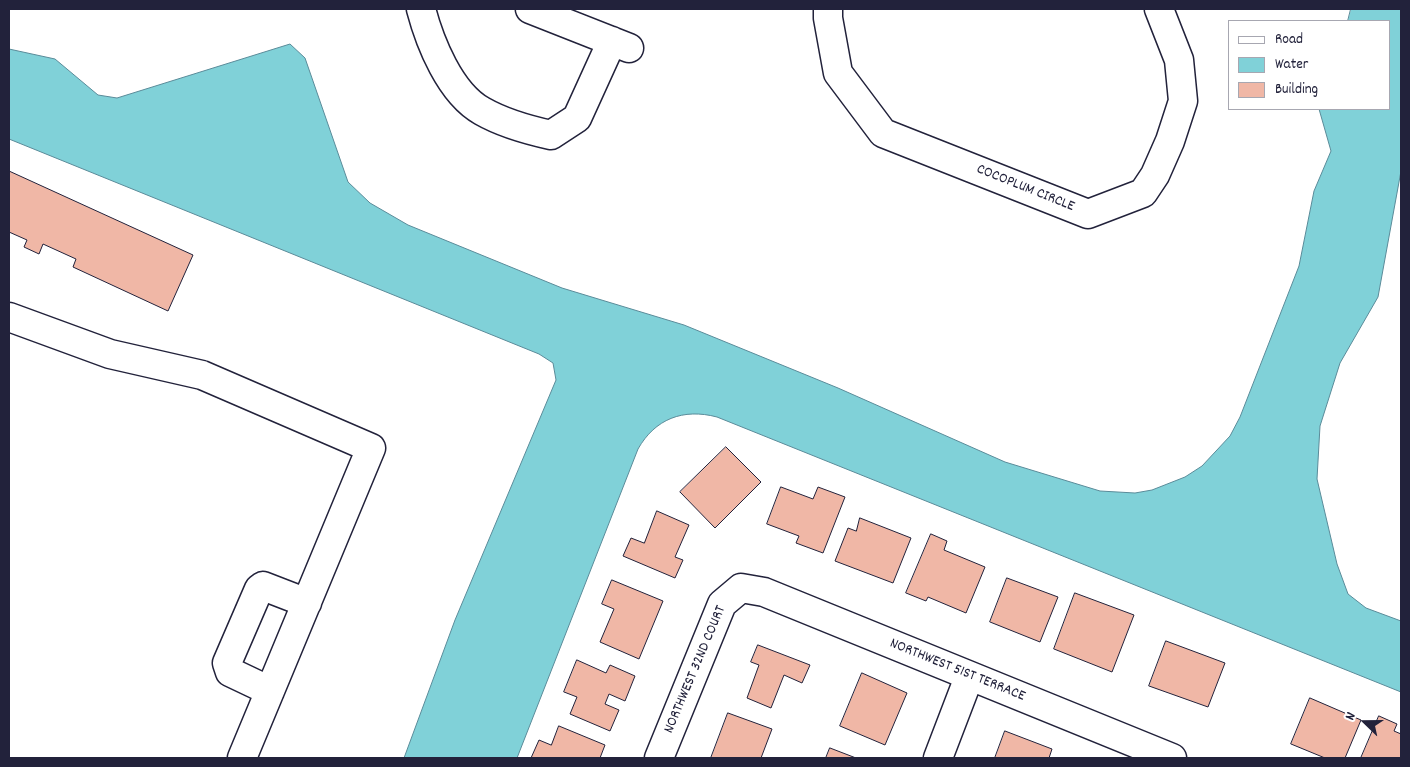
<!DOCTYPE html>
<html>
<head>
<meta charset="utf-8">
<style>
  body { margin:0 }
  #map { position:relative; width:1410px; height:767px; overflow:hidden; background:#fff; font-family:Dekko,sans-serif }
  canvas { display:block }
  .frame { position:absolute; inset:0; border:10px solid #22223b; pointer-events:none }
  .legend { position:absolute; left:1228px; top:20px; width:162px; height:90px; box-sizing:border-box; background:#fff; border:1px solid #a7a7b1; margin:0; padding:6px 9px; list-style:none; font-size:15px; color:#22223b }
  .legend li { display:flex; align-items:center; gap:10px; height:25px }
  .legend b { width:25px; border:1px solid #a7a7b1 }
  .north { position:absolute; left:1340px; top:697px; width:50px; height:50px; -webkit-text-stroke:4px #fff; paint-order:stroke; rotate:292deg; font-size:14px; font-weight:700; line-height:20px; text-align:center; color:#22223b }
  .north::after { content:''; display:block; margin:auto; width:18px; height:22px; background:#22223b; clip-path:polygon(50% 0,100% 100%,50% 72%,0 100%) }
</style>
</head>
<body>
<div id="map">
<canvas width="1410" height="767"></canvas>
<div class="frame"></div>
<ul class="legend">
<li><b style="height:6px;background:#fff"></b>Road</li>
<li><b style="height:14px;background:#80d1d8"></b>Water</li>
<li><b style="height:14px;background:#f0b7a6"></b>Building</li>
</ul>
<div class="north">N</div>
</div>
<script>
const g = document.querySelector('canvas').getContext('2d');
g.lineJoin = 'round';
function fillPath(path, color) {
  g.fillStyle = color;
  g.fill(path, 'evenodd');
}
function stroke(path, color, width, dash) {
  g.strokeStyle = color;
  g.lineWidth = width;
  g.lineCap = dash ? 'butt' : 'round';
  g.setLineDash(dash || []);
  g.stroke(path);
}
function write(font, color, halo, rows, align = 'center') {
  g.font = font + ' Dekko,sans-serif';
  g.lineWidth = 4.5;
  g.setLineDash([]);
  g.textBaseline = 'middle';
  g.strokeStyle = halo;
  g.fillStyle = color;
  for (const [text, x, y, turn = 0] of rows) {
    g.save();
    g.translate(x, y);
    g.rotate((+turn || 0) * Math.PI / 180);
    g.textAlign = isNaN(turn) ? turn : align;
    if (halo) g.strokeText(text, 0, 0);
    g.fillText(text, 0, 0);
    g.restore();
  }
}
const water = new Path2D(`
  M1351,9H1401V171L1378,297L1340,363L1320,426L1317,479L1337,564L1348,594L1366,608L1401,621V692L717,417C683,408 655,419 638,449L517,758H404L455,620L556,380L553,363L539,354L9,139V49L55,59L98,95L117,98L290,44L305,58L348,182L370,203L408,225L562,288L684,325L838,388L1005,462L1100,491L1135,493L1152,490L1185,477L1202,466L1230,436L1240,417L1299,266L1314,191L1331,151L1319,109H1389V21H1348Z`);
const building = new Path2D(`
  M9,171L193,255L168,311L73,267L76,259L43,244L39,254L24,247L27,240L9,232Z
  M726,447L761,482L715,528L680,492Z
  M781,487L813,499L818,487L845,497L823,553L796,543L799,536L767,524Z
  M657,511L689,525L675,557L683,560L675,578L623,556L631,538L644,543Z
  M860,518L911,538L893,583L835,561L848,528L856,531Z
  M931,534L947,541L944,550L985,567L966,613L928,597L926,601L906,593Z
  M1007,578L1058,597L1040,642L990,622Z
  M612,580L663,601L639,659L600,642L614,609L602,604Z
  M1075,593L1134,615L1112,672L1054,649Z
  M1166,641L1225,663L1208,707L1149,686Z
  M758,645L810,665L802,683L784,675L771,708L747,698L759,665L751,662Z
  M577,660L606,673L610,665L635,676L625,701L609,694L605,704L619,710L610,731L570,714L577,697L564,692Z
  M862,673L907,693L885,745L840,726Z
  M1310,698L1361,720L1345,758H1325L1291,744Z
  M728,713L772,729L761,758H711Z
  M1379,716L1397,724L1394,731L1401,734V758H1361Z
  M559,726L605,745L600,758H531L539,740L551,745Z
  M1005,731L1052,749L1049,758H995Z
  M830,748L856,758H826Z`);
const minor = new Path2D(`
  M421,9C430,43 450,93 482,111C503,123 528,130 551,135L577,118L612,41
  M530,9L629,48
  M828,9V18L838,73L883,133L1088,214L1143,193L1155,175L1170,141L1183,101L1179,60L1159,9
  M9,317L110,354L202,375L371,448L242,758
  M270,691L230,672L227,663L259,589L263,586L307,603
  M659,758L722,604L741,588L764,592L1172,758
  M938,758L969,677`);
const streetNames = [
  ["COCOPLUM CIRCLE",1025,189,22],
  ["NORTHWEST 32ND COURT",696,670,-67],
  ["NORTHWEST 51ST TERRACE",957,671,22]
];
fillPath(water, '#80d1d8');
stroke(water, '#5a8b99', 1);
fillPath(building, '#f0b7a6');
stroke(building, '#22223b', 1);
stroke(minor, '#22223b', 31);
stroke(minor, '#fff', 28);
write('15px', '#22223b', '#fff', streetNames);
</script>
</body>
</html>
